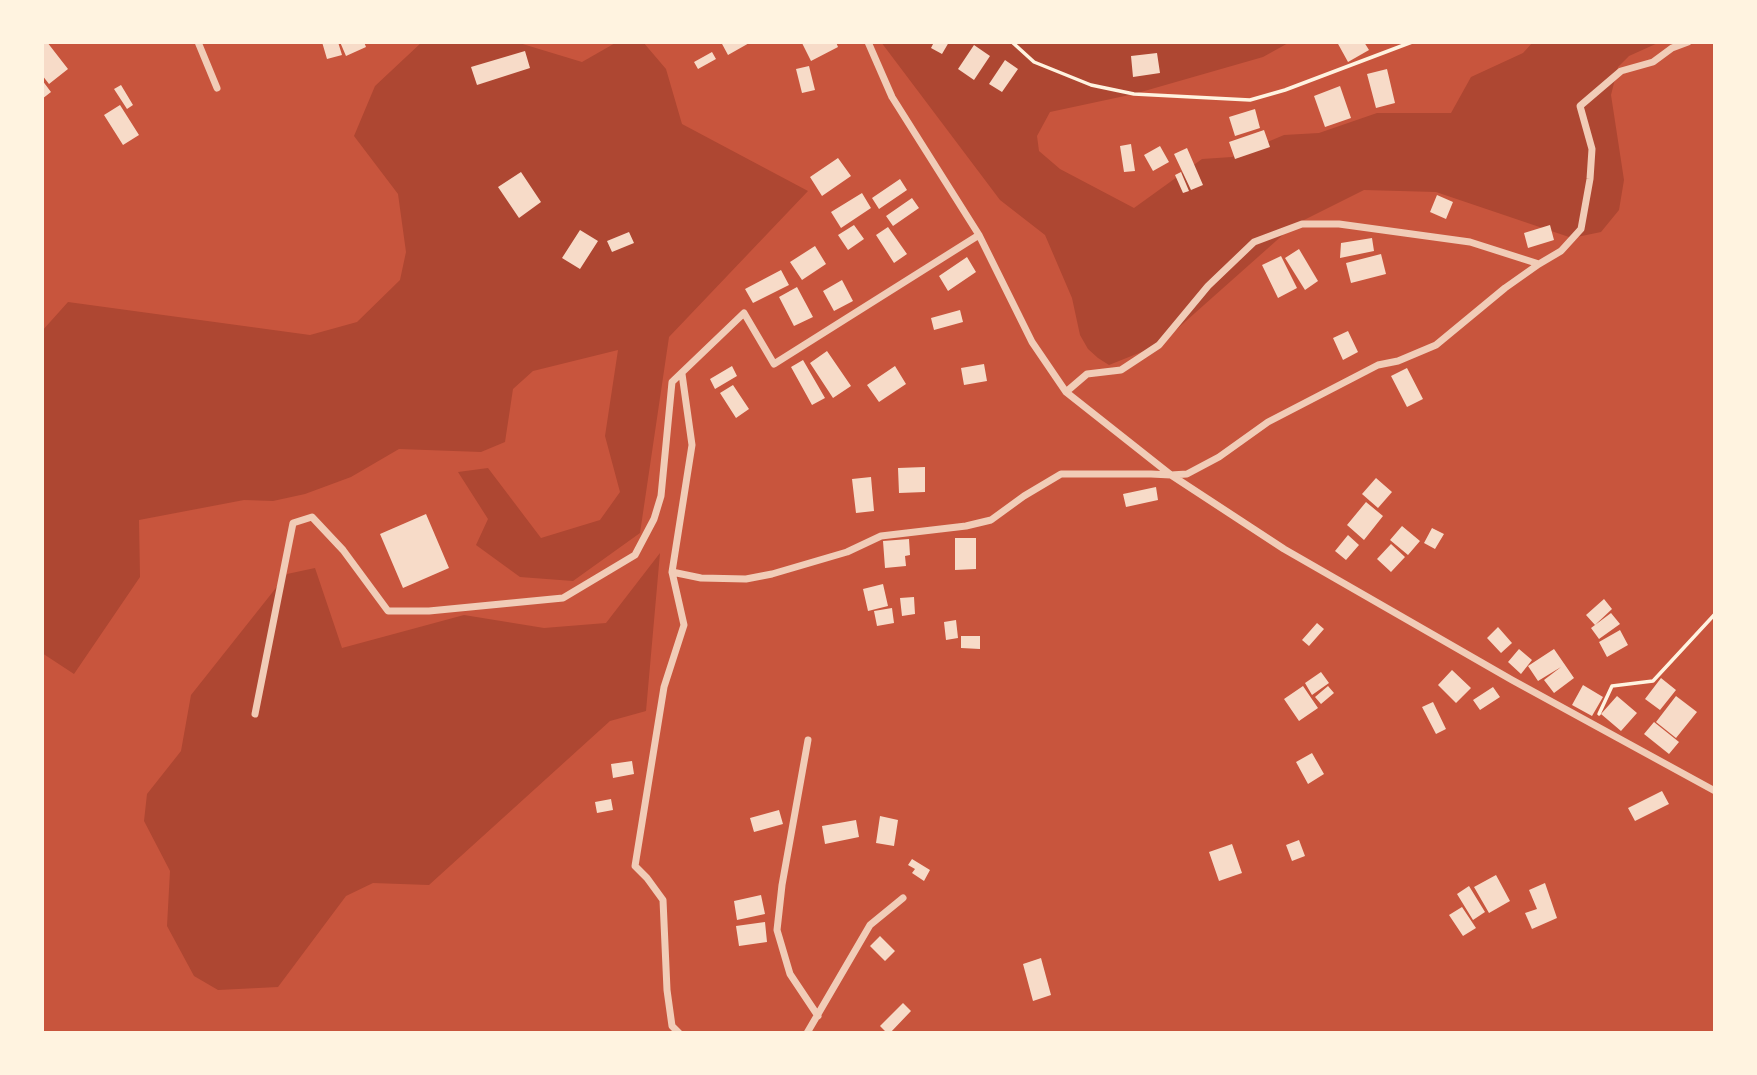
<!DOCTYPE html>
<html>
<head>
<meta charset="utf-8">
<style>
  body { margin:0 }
  #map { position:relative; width:1757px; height:1075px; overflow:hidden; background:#c8553d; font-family:"Work Sans",sans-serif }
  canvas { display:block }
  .frame { position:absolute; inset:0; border:44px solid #fff3e0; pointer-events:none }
</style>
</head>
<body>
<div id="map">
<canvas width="1757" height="1075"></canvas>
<div class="frame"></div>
</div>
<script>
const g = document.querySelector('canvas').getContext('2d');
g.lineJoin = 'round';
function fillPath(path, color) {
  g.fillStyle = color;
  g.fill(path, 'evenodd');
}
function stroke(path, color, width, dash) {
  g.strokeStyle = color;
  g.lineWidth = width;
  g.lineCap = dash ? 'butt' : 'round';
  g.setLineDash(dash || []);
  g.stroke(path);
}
const green = new Path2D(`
  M422,42H516L582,62L617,42H643L666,69L682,124L808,191L669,337L640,533L573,581L520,577L476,545L488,519L458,472L488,468L541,538L600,520L620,492L605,436L618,350L533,371L513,389L505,442L481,452L399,449L351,477L305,494L273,501L244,500L139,520L140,577L74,674L42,653V331L68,302L310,335L357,322L400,280L406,252L398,194L354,136L375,86Z
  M881,42H1290L1263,57L1134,94L1050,112L1037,136L1039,151L1060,169L1134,208L1202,159L1232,157L1284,135L1319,133L1377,113H1451L1471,77L1523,53L1533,42H1660L1629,56L1618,67L1611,95L1624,180L1619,210L1601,232L1572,238L1436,192L1364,190L1294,225L1159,345L1109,365L1098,358L1088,349L1080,335L1072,298L1045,235L1000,200Z
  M660,553L646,711L610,721L429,885L373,883L346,896L278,987L218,990L194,976L167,926L170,871L144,821L147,794L181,751L191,695L287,574L315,568L342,648L464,615L544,628L606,623Z`);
const building = new Path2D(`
  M45,42H47L68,69L49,84L42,75V44Z
  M322,42H338L342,55L327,59Z
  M340,42H364L366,47L346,56Z
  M721,42H751L728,55Z
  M805,42H836L838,47L811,61L802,43Z
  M934,42H949L942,54L931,48Z
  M1337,42H1364L1369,50L1348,62Z
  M974,45L990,56L974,80L958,69Z
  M525,51L530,68L477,85L471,67Z
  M712,52L716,59L698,69L694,62Z
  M1157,53L1160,73L1133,77L1131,56Z
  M1005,60L1018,69L1002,92L989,84Z
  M809,66L815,90L802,93L796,69Z
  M1387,69L1395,103L1376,108L1367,74Z
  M42,80L51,92L42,99Z
  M121,85L133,105L127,109L114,89Z
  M1340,86L1351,118L1325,127L1314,96Z
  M120,105L139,135L123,145L104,115Z
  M1255,109L1260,128L1235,136L1229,117Z
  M1264,130L1270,147L1235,159L1229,142Z
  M1131,144L1135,171L1124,172L1120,146Z
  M1160,146L1169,162L1153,171L1144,155Z
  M1187,148L1203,185L1191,190L1174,154Z
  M838,158L851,176L822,196L810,177Z
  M521,172L541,202L519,218L498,187Z
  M1181,172L1189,191L1183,193L1175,175Z
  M900,179L907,190L879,209L872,198Z
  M862,193L871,208L841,228L831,212Z
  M1437,195L1453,202L1446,219L1430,212Z
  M912,198L919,208L893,226L886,216Z
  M854,225L864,239L848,250L838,235Z
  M1550,225L1554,240L1528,248L1524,233Z
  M888,227L907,254L894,263L876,235Z
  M580,230L598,241L580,269L562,258Z
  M629,232L634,243L612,252L607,241Z
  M1372,238L1374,251L1340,258L1341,243Z
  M815,246L826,264L802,280L790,262Z
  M1299,249L1318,281L1305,290L1285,258Z
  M1381,254L1386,274L1351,283L1346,263Z
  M1281,256L1297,288L1278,298L1262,265Z
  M967,257L976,272L948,291L939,276Z
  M781,270L789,285L753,303L745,289Z
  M842,280L853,301L834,311L823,291Z
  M797,287L813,317L794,326L779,297Z
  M960,310L963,322L934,330L931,318Z
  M1348,331L1358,352L1343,360L1333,338Z
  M827,351L851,386L833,398L810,363Z
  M803,360L825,398L812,405L791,367Z
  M984,364L987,381L964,385L961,368Z
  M732,366L737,376L715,389L710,379Z
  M895,366L906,384L879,402L867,385Z
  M1407,368L1423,399L1407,407L1391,376Z
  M733,385L749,409L736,418L720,393Z
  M925,467V492L899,493L898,468Z
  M871,477L874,511L856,513L852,479Z
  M1376,478L1392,492L1378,508L1362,494Z
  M1156,487L1158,500L1126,507L1123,494Z
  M1366,502L1383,516L1364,540L1347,525Z
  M426,514L449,568L403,588L380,534Z
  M1402,526L1420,541L1408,555L1390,540Z
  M1432,528L1444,534L1435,549L1424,543Z
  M1348,535L1359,545L1346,560L1335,551Z
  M955,538H976V569L955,570Z
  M909,539L910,555L905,556L906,566L885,568L883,541Z
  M1391,544L1405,557L1391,572L1377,559Z
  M883,584L888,606L868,611L863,589Z
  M914,597L915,614L902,616L900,598Z
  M1604,599L1612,609L1595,625L1586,615Z
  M892,608L894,623L877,626L874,611Z
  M1611,613L1620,624L1599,639L1591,628Z
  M956,620L958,638L946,640L944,622Z
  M1317,623L1324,629L1309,646L1302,640Z
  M1498,627L1512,643L1501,653L1487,638Z
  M1620,630L1628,645L1607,657L1599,642Z
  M961,636H980V649L961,648Z
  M1519,649L1532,660L1521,674L1508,662Z
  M1554,649L1574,678L1554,693L1544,680L1561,667L1538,681L1528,666Z
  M1452,670L1471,688L1456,703L1438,685Z
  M1321,672L1329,683L1312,695L1305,683Z
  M1661,678L1676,690L1660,710L1645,699Z
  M1583,685L1603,697L1592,716L1572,705Z
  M1303,686L1318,708L1299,721L1284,699Z
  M1328,686L1334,693L1321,704L1315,697Z
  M1493,687L1500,697L1480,710L1473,700Z
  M1617,696L1637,713L1621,731L1601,714Z
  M1676,696L1697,712L1676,738L1656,722Z
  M1433,702L1446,729L1436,734L1422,707Z
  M1654,722L1679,742L1669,754L1644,734Z
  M1312,753L1324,774L1308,784L1296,762Z
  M632,761L634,774L613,778L611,764Z
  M1662,791L1669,804L1635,821L1628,808Z
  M611,799L613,810L597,813L595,802Z
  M779,810L783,824L754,832L750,818Z
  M880,816L898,820L894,846L876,843Z
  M856,820L859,837L825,844L822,826Z
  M1299,840L1305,856L1292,861L1286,845Z
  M1232,844L1242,873L1219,881L1209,852Z
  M912,859L930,870L924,881L912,873L915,869L908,865Z
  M1496,875L1510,901L1489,913L1474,887Z
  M1545,883L1557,918L1532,929L1525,913L1537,909L1529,890Z
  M1469,886L1485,912L1473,920L1457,894Z
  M761,895L765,914L737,920L734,901Z
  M1462,907L1476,928L1463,936L1449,915Z
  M765,922L767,942L739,946L736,926Z
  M880,936L895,951L885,961L870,946Z
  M1041,958L1051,995L1033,1001L1023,964Z
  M903,1003L911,1011L890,1033H887L880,1026Z`);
const path = new Path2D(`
  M1012,42L1034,62L1091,85L1134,94L1250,100L1285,90L1412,42
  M1599,714L1612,686L1653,681L1715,614`);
const minor = new Path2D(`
  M198,42L217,88
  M868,42L892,97L979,235L1032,342L1066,392L1171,475L1284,549L1512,680L1715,791
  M1066,392L1087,374L1121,370L1159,345L1208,286L1254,242L1302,224H1339L1470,242L1539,264L1561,251L1581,229L1590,179L1592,149L1580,106L1621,71L1653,62L1672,48L1688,42
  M672,572L701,578L746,579L772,574L847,552L881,536L966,526L991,520L1024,496L1061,474H1151L1171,475L1187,474L1219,457L1268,422L1378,365L1398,361L1436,345L1505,288L1539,264
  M255,714L293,523L312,517L343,550L388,611H429L563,598L635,555L654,519L661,496L672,382L744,313L774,364L979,235
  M808,740L782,885L777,930L790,974L818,1016
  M679,1033L672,1026L667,990L663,900L647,878L635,866L664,687L684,625L672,572L692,445L682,374
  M807,1033L870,925L903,898`);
fillPath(green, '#ae4732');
fillPath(building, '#f7dbc8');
stroke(path, '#fff3e0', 3.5);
stroke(minor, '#f1ccb7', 7);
</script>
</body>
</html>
